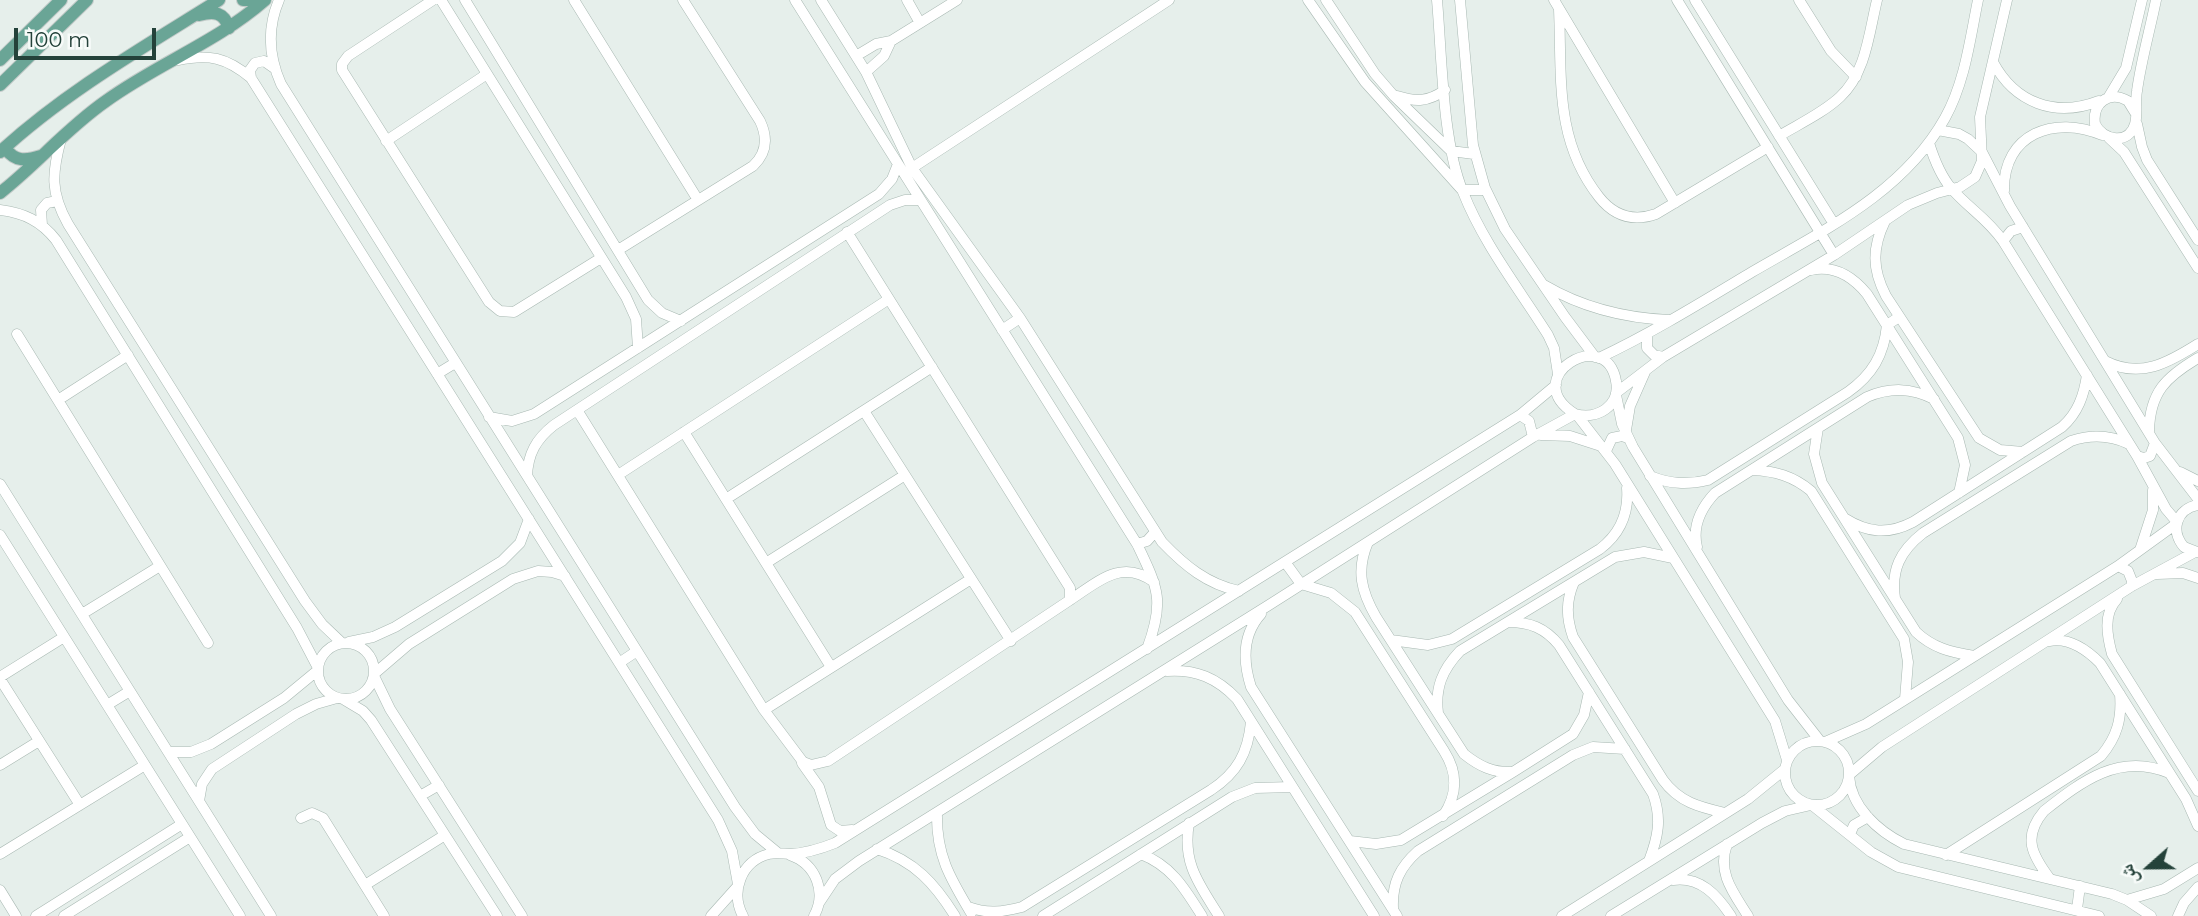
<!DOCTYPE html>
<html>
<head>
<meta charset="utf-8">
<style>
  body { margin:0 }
  #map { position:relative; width:2198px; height:916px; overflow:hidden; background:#e6efeb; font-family:Montserrat,"Noto Naskh Arabic",sans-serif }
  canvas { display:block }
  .north { position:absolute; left:2114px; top:832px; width:70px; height:70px; -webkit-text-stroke:5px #f7fbf9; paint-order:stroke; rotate:249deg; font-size:19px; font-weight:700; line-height:28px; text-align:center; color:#24423a }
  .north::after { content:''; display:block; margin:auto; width:24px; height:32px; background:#24423a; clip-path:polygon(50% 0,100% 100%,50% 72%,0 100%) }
  .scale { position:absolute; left:14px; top:28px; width:142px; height:32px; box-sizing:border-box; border:4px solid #24423a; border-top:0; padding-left:9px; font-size:21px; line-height:24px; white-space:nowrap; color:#24423a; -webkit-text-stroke:5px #f7fbf9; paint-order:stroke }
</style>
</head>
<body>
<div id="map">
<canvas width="2198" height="916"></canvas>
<div class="north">ش</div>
<div class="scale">100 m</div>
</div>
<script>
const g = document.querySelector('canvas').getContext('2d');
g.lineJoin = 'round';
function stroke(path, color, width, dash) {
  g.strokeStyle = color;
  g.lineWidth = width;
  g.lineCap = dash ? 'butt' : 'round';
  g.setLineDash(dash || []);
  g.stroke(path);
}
const minor = new Path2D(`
  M279,0C267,28 269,57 281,84L735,807L755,834L778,853
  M433,0L348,56L342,64V70L489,302L500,311L514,312L601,258
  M441,0L626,297L636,319L638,348
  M465,0L648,300L662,313L681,321
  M574,0L698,200
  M795,0L1137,544C1158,588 1165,601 1147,649
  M821,0L866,72L912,168L1020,318L1162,542C1185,566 1207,584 1239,591
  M907,0L920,23
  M1308,0L1365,82L1462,190H1486
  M1326,0L1375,74L1394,96L1451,151L1474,154
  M1437,0C1442,56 1442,141 1463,192C1483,243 1519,289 1548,335L1554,348L1558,374
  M1460,0L1473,145L1485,188L1505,229L1565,317L1595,357
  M1554,0L1675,203
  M1677,0L1834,255
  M1695,0L1834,224
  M1799,0L1831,51L1856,77
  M1559,9C1562,77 1554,140 1599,197C1614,216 1633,222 1656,214L1768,147
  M856,56L876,44L891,41L957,0
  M178,60C209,54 226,57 251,78L718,820L732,851L738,884
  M1993,62C2015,103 2055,118 2099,101
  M866,72L884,56L891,41
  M251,78L250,70L255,63L264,61L274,68
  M1397,96C1416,102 1428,102 1445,90
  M2108,98L2126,68L2142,0
  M2136,114L2128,101C2109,90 2092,103 2095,124C2103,141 2129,145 2135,124C2138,114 2135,101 2137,91C2141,61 2150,30 2156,0
  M2137,124L2142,147L2147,160L2198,240
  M1938,130L1959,134L1968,139L1982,152L2010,206L2155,443L2198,499
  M1779,136C1799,124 1823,113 1840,97C1866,73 1869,33 1877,0
  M2109,138L2124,152L2198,268
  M61,139C52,173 50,192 68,224L305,601L322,624L342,643
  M386,141L487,74
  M1929,143C1934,159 1940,175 1951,188C1968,208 1987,218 2003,241L2137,456L2166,509L2177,522
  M912,168L1169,0
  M2004,191C2003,133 2055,115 2102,135
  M0,210C24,213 41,221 56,240L297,628L318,668
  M1885,221C1872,248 1872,269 1886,296L1979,438L2000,450L2023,452
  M42,225L41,210L47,203L57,201
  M2003,241L2011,231L2023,227
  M618,250L753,166C767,153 768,138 760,121L683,0
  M1811,270C1834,265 1853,277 1867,294L1958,438L1965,465L1959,493
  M1544,285C1583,308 1624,318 1669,320
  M1002,330L1020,318
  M17,334L208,643
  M1647,334V348L1654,355L1663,357
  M1599,358C1652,333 1702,302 1752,272C1824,230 1903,193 1945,118C1965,82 1970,39 1978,0
  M2105,361C2140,379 2168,363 2198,344
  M437,374L455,363
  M1616,393L1663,357L1834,255L1908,205L1937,193L1960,187L1975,177L1982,161L1980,117L2007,0
  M1616,395L1622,424L1633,447L1788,700L1820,741
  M58,400L128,355
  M577,410L764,710L803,762L811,765L828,761L1070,600V588L847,232
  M864,411L1011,641
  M1520,415L1529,421L1533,437
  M1577,415L1615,464L1775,721L1787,760
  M489,417L512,421L534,414L879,194L892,179L898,164
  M1818,428L1814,454L1822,483L1916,632C1933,648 1950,652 1974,656
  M1626,430L1630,406L1645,372
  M2149,431C2150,392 2166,377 2198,358
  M684,432L831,667
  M1541,435L1570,436L1601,446
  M1606,451L1612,438L1622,436L1628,438
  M2137,456L2144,458L2150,456L2155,443
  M1752,470C1775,471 1793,476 1811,491L1904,639L1908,662L1905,699
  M2180,472L2198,481
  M618,475L889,299
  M527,476C528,454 536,439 554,425L890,205L905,200H920
  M1650,476C1670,484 1687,485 1708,480L1848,392C1872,375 1884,355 1887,325L1899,317
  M0,484L271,916
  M726,499L932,367
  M1844,518C1868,533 1888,535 1913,522L2062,427C2078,413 2084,395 2087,375
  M0,535L240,916
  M1368,542C1356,570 1361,591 1376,617L1464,754C1479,766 1493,773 1513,772
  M1137,544L1147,541L1155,532
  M1697,547C1692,526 1701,508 1715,493L1867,397C1891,387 1911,388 1934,399
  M2140,550L2153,510V490
  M2197,552L2184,547C2170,531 2176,509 2198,505
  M1285,562L1301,584L1331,593L1355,612L1444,751C1458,773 1458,794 1443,816
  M766,563L905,475
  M2118,566L2128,571L2132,581V586
  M2157,574L2183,573L2198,578
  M1574,582C1566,601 1566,617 1573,637L1663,780C1679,802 1699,807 1725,813
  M1895,598C1891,570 1900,551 1923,533L2071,441C2092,434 2110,435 2129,444
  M2117,599C2103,614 2107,636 2112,654L2198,791
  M1070,600C1098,582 1121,558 1154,582
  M82,614L160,566
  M1261,614C1242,635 1243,662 1251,687L1397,916
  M1508,622C1530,622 1545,628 1559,645L1653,794C1662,819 1658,837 1649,861
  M1391,640L1428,645L1452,639L1600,549C1621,533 1629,513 1627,488
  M2049,641C2069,637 2086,649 2100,663L2186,799L2198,826
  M349,642L373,637L395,627L502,561L520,543L529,519
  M318 671a28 28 0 1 1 56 0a28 28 0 1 1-56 0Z
  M619,663L637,651
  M1167,671C1196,669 1217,678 1237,699L1374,916
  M374,674L409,644L513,579L538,571L552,572L565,576
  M374,676L390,709L522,916
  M0,677L64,637
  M0,679L80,805
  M343,699L363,711L371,720L497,916
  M107,705L130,691
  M764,710L971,579
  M1438,713C1435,688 1442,670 1460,651L1615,557L1644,552L1673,558
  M1785 773a32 32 0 1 1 64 0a32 32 0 1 1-64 0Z
  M1825,742L1866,724L2118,566L2176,524
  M168,752H191L211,744L284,698L318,670
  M802,763L819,787L831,825L840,831L852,830
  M0,765L39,741
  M1849,775L1882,747L2132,586L2195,552
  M1849,776C1851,807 1878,831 1904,844L2112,894L2127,900L2151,916
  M420,796L439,785
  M199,801L202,784L212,769L296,714L316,704L337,698
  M1812,805L1871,852L1898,867L2099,916
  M937,813C936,855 950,878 971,913
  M301,818L312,813L323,818L384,916
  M1189,823C1182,863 1199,884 1219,916
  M1850,834L1854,825L1868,817
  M1350,841L1376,844L1401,840L1513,772L1573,734L1584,715L1589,692
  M1727,844C1717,873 1733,892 1748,916
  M877,849C915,861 935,884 955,916
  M0,854L145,765
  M1141,854C1172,866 1185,889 1202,916
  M790,855C816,864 827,892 814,916
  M1946,855L2101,756C2117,737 2122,719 2120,694
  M2050,879C2032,855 2022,837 2044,811C2082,781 2120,752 2169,773
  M1673,880C1700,876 1717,895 1731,916
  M365,885L445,835
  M0,890L16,916
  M2127,900L2164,889L2198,868
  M819,903L835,879L859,861L1269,605L1533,437L1575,414C1597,420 1621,406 1616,381C1606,324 1517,378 1575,414
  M968,907C987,914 1003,912 1022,907L1211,790C1237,773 1248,753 1251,722
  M1393,908C1392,883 1400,867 1418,851L1573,755L1593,747L1625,749
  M2077,909L2080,886
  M36,916L182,824
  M64,916L190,837
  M711,916L737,887
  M743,916C730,892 741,861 769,854C776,852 784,854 791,854C807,853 820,849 835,843L1520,415L1556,385
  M1043,916L1232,797L1255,788L1292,787
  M1562,916L1748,799L1785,769
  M1611,916L1762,823L1785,811L1811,805
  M2178,916L2184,903L2198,887`);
const major = new Path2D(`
  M243,0H250
  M199,15C214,11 224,12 229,28
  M0,60L61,0
  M0,85L87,0
  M5,148C15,162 26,161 41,156
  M0,152C65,92 144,47 219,0
  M0,193C37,164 67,128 106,101C157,64 217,42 265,0`);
stroke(minor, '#a8b8b2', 11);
stroke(major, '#c2cac8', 14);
stroke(minor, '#fff', 10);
stroke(major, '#6aa596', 12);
</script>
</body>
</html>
